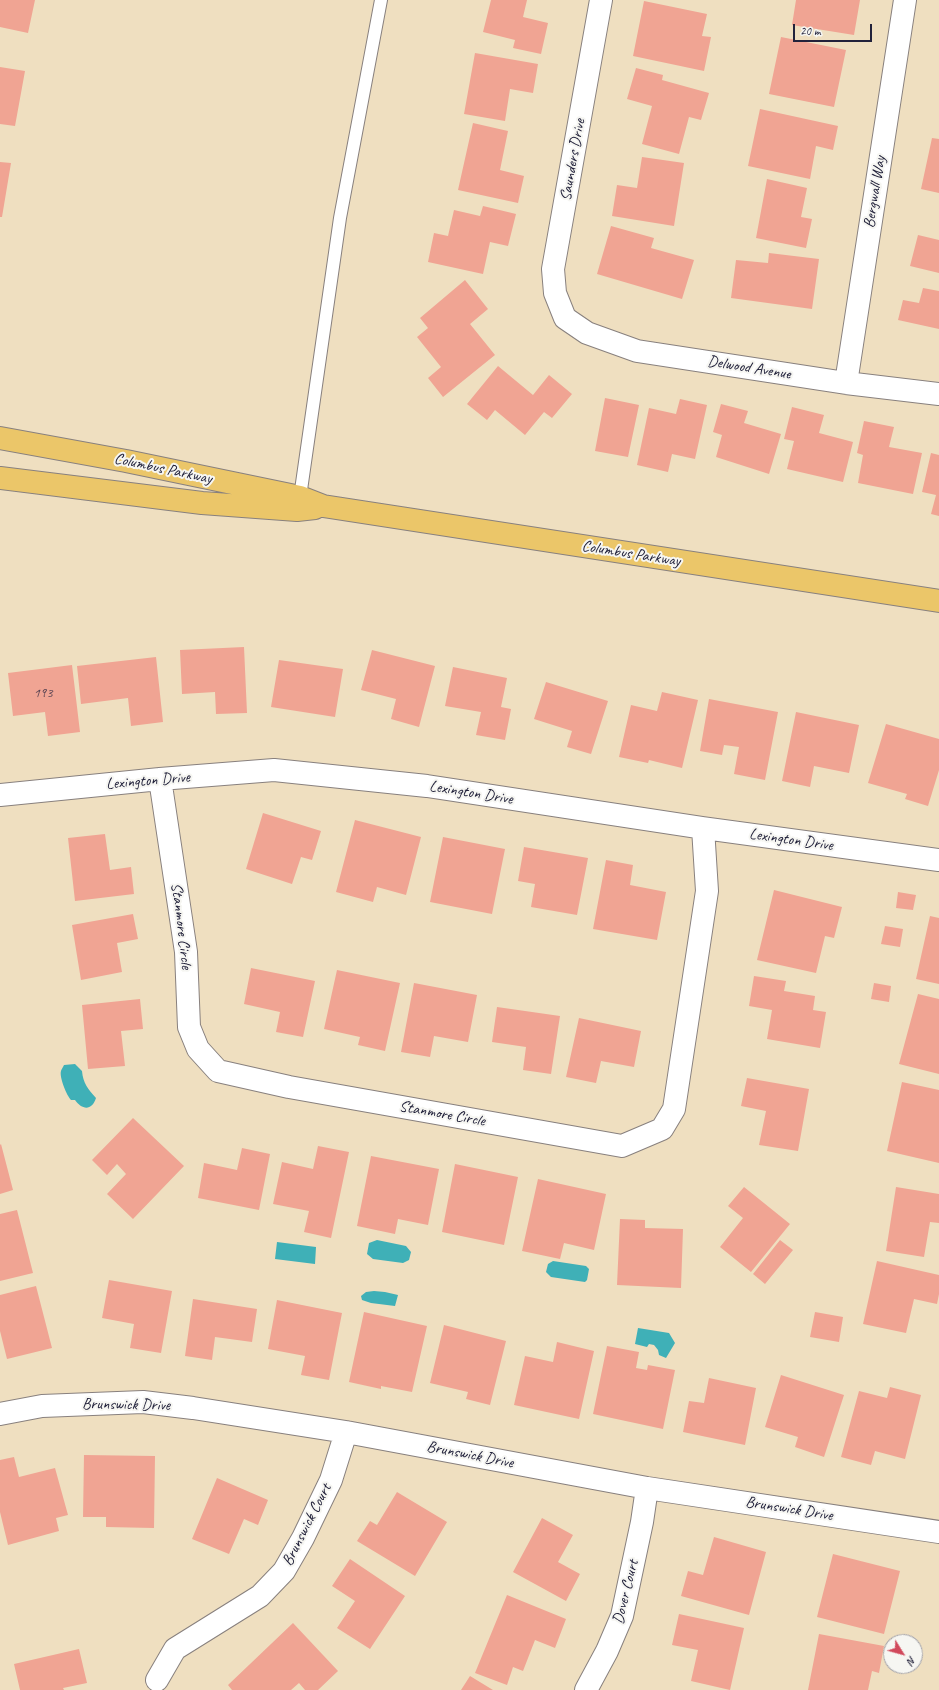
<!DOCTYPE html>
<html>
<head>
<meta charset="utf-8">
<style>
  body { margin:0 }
  #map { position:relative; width:939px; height:1690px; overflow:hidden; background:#efdfc0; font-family:Caveat,sans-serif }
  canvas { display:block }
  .north { position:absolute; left:883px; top:1634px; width:40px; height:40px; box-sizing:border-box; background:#f6f6f2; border:1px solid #a1a1a9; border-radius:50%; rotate:127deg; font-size:11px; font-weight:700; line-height:16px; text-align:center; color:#22223b }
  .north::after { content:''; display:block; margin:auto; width:14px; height:18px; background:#d1495b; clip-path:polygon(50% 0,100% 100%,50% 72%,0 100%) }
  .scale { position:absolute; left:793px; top:24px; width:79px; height:18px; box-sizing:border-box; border:2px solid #22223b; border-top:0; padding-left:5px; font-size:12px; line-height:14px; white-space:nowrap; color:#22223b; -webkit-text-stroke:3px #f6f6f2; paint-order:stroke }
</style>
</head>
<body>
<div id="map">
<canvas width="939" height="1690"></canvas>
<div class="north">N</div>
<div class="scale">20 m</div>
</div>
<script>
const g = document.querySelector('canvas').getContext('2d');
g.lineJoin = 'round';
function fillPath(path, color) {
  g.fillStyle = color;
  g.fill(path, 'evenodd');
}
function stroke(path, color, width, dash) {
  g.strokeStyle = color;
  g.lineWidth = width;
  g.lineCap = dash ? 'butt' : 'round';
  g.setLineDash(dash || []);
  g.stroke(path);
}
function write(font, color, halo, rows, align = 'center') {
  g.font = font + ' Caveat,sans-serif';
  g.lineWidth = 4;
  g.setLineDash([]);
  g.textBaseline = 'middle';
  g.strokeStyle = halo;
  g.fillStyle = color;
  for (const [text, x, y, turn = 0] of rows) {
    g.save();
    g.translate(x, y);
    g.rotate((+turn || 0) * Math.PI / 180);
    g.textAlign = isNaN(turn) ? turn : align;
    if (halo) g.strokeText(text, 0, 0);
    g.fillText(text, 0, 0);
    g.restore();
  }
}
const water = new Path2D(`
  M75,1064L82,1071C83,1083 88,1089 96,1098C92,1111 82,1110 75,1100H71C67,1096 59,1077 61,1071C61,1070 63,1067 64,1065Z
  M377,1240L406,1246L411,1252L409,1260L403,1263L373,1259L367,1254L369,1243Z
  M277,1242L316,1247L315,1264L275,1259Z
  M553,1261L586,1266L589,1269L587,1280L585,1282L551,1277L546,1272L548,1264Z
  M374,1291L385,1292L398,1295L395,1306L371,1303L362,1300L361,1296L366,1292Z
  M638,1328L669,1333L675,1343L666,1358L659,1355L658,1350L654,1345L649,1344L647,1347L635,1344Z`);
const building = new Path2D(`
  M0,0H35L28,33L0,27Z
  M491,0H527L523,17L548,23L541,54L513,48L515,40L483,32Z
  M796,0H860L854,35L792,25Z
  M644,1L707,14L702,36L711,37L704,71L633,56Z
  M781,37L846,50L834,107L769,94Z
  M475,53L538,64L533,93L510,89L505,121L464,114Z
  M0,67L25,71L15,126L0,124Z
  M636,68L663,75L662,80L709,93L701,120L689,117L679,154L642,144L652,106L627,99Z
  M760,109L838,126L833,150L816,146L810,179L748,166Z
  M473,123L508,131L500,170L524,176L518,203L458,190Z
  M932,138L939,139V193L921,189Z
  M642,157L684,163L674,226L612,216L617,185L637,188Z
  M0,162L11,163L2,217H0Z
  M767,179L807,188L801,217L812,219L806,248L756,238Z
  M483,206L516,214L508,246L490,242L483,274L428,262L434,233L448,236L454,210L480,216Z
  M611,226L654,238L651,248L694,260L682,299L597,274Z
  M918,235L939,240V273L910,266Z
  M769,253L819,259L812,309L731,298L736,260L768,263Z
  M465,280L488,309L470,324L495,355L443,397L428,378L441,367L417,337L428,328L420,318Z
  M923,288L939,291V329L898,320L903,300L919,303Z
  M498,366L533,395L549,375L572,394L552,418L544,412L525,435L495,410L487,420L467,404Z
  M605,398L639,405L628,457L595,451Z
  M680,399L707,405L695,459L672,454L668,472L637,465L649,408L676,414Z
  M721,404L748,411L744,423L781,434L769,474L716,457L722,435L713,432Z
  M792,407L824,415L819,433L853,442L843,482L787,469L794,441L784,439Z
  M864,421L894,427L889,447L922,453L913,494L858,483L863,455L857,453Z
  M931,453L939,455V516L931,514L936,495L922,492Z
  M244,647L247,713L216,714L215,692L182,694L180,650Z
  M372,650L435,666L419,727L391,719L396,699L361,690Z
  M156,657L163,722L131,726L128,698L81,704L77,666Z
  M279,660L343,669L335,717L271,707Z
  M72,665L80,732L48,736L45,712L13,716L8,673Z
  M453,667L507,678L501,707L511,709L505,740L476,735L481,712L445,706Z
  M546,682L608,701L591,754L567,747L572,731L534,719Z
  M662,692L698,700L682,768L649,760L648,763L619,757L631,705L657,711Z
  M709,699L778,712L765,780L734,774L739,747L724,745L722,755L700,751Z
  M796,712L859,725L849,773L814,766L810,787L782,781Z
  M886,724L939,739V770L928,806L905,799L907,794L868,783Z
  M263,813L321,831L312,860L301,857L292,884L246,869Z
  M355,820L421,837L406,895L377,887L373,902L336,892Z
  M105,834L110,870L131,867L134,894L75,901L68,838Z
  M443,837L505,849L492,914L430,902Z
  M524,847L588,858L577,915L531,907L535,884L518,881Z
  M606,860L633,865L630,885L666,892L657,940L593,929Z
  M774,890L842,907L834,938L825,936L816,973L757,960Z
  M898,892L916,895L913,910L896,908Z
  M133,914L138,939L117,943L122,972L81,980L72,925Z
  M930,916L939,918V984L916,979Z
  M885,926L903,929L900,947L881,944Z
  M251,968L315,981L303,1037L276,1032L280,1012L244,1004Z
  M337,970L400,983L385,1051L358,1045L360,1037L324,1029Z
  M754,976L786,981L784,991L815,996L813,1010L826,1012L820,1048L767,1039L772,1010L749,1006Z
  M414,983L477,995L468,1042L434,1036L430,1057L401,1052Z
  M874,983L891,986L889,1002L871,999Z
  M918,994L939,999V1074L899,1064Z
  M140,999L143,1029L121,1031L125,1066L88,1069L82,1005Z
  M497,1007L560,1016L551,1074L523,1070L526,1047L492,1042Z
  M579,1018L641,1031L634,1067L601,1061L596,1083L566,1077Z
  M747,1078L809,1089L798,1151L759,1145L766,1111L741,1106Z
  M902,1082L939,1090V1163L887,1151Z
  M133,1118L184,1166L133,1219L107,1194L126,1174L117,1164L107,1175L92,1160Z
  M1,1144L13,1190L0,1194V1145Z
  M318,1146L349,1152L331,1238L304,1232L309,1211L273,1204L282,1162L313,1169Z
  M242,1148L270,1154L259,1210L198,1198L204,1163L237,1170Z
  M371,1156L439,1169L428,1225L398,1219L395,1234L357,1226Z
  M455,1164L518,1177L504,1245L442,1232Z
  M538,1179L606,1194L594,1250L564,1243L560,1259L522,1251Z
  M744,1187L790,1224L751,1272L720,1247L743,1218L728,1206Z
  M896,1187L939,1194V1223L930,1222L924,1257L886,1251Z
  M17,1210L33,1273L0,1281V1214Z
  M620,1219L645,1220V1228L683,1229L681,1288L617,1285Z
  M780,1240L793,1250L765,1284L753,1274Z
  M877,1261L939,1275V1294L937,1304L914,1299L906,1333L863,1324Z
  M109,1280L172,1291L161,1353L130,1348L134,1324L102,1318Z
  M36,1286L52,1348L7,1359L0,1331V1295Z
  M193,1299L257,1309L252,1342L215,1337L212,1360L185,1356Z
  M277,1300L342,1313L329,1380L301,1375L305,1356L268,1349Z
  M364,1312L427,1326L412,1392L381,1386V1389L349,1382Z
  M815,1312L843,1317L839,1342L810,1337Z
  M444,1325L506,1341L490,1405L466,1399L468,1392L430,1383Z
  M557,1342L594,1351L579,1419L514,1405L525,1356L553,1362Z
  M607,1346L639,1352L636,1368L647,1370L648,1365L675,1370L663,1429L593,1414Z
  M781,1375L844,1395L824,1457L795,1447L798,1437L765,1427Z
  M709,1378L756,1388L745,1445L683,1432L689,1401L704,1403Z
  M890,1387L921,1395L905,1459L875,1451L871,1465L841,1457L859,1391L887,1398Z
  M84,1455L155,1456L154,1528L106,1527V1517H83Z
  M14,1457L19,1477L55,1468L68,1515L56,1518L59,1531L8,1545L0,1512V1460Z
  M217,1478L268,1500L258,1525L244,1519L229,1554L192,1539Z
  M397,1492L447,1522L415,1576L357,1541L370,1521L377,1525Z
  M542,1518L573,1535L558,1562L580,1574L566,1601L513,1572Z
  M714,1537L766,1552L749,1615L681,1596L688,1571L703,1575Z
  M833,1554L900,1571L884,1634L817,1617Z
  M350,1559L405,1596L370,1649L337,1628L355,1601L332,1586Z
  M507,1595L566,1619L555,1648L535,1640L523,1671L513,1667L507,1685L475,1673Z
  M679,1614L744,1628L730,1690L691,1681L698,1650L672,1645Z
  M293,1623L338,1671L318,1690H305L299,1683L291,1690H232L228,1685Z
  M819,1634L884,1646L879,1673L872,1671L868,1690H808Z
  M79,1649L87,1683L63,1688L64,1690H20L14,1664Z
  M470,1676L493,1690H461Z`);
const service = new Path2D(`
  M300,497L340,218L381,0`);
const minor = new Path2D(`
  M601,0L553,269L555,293L565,318L587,333L637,351L846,383L939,394
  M846,383L905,0
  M160,779L186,952L189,1027L198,1049L218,1071L289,1087L622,1146L662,1129L674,1109L707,891L703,828
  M0,795L160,779L274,770L427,786L703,828L939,860
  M0,1414L42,1406L143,1402L193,1408L346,1432L647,1488L939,1532
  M157,1680L175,1649L260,1596L284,1571L303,1538L331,1480L346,1432
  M586,1690L607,1651L622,1616L642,1522L647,1488`);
const primary = new Path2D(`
  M0,438L126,461L300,497L323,506L939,601
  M0,478L202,503L297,510L315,508`);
const numberNames = [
  ["193",43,693]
];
const streetNames = [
  ["Saunders Drive",573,160,-80],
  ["Bergwall Way",875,192,-81],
  ["Delwood Avenue",749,368,9],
  ["Columbus Parkway",163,469,12],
  ["Columbus Parkway",631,554,9],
  ["Lexington Drive",148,781,-5],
  ["Lexington Drive",471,793,9],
  ["Lexington Drive",791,840,8],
  ["Stanmore Circle",181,926,83],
  ["Stanmore Circle",442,1114,10],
  ["Brunswick Drive",126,1405,1],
  ["Brunswick Drive",470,1455,11],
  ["Brunswick Drive",789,1509,9],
  ["Brunswick Court",307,1525,-63],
  ["Dover Court",626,1592,-76]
];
fillPath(water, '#3fb0b7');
fillPath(building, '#f0a493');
stroke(service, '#88807e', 14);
stroke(minor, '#88807e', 24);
stroke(primary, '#88807e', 24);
stroke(service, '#fff', 12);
stroke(minor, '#fff', 22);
stroke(primary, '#ebc669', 22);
write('14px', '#564251', null, numberNames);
write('16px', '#22223b', '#f6f6f2', streetNames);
</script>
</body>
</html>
